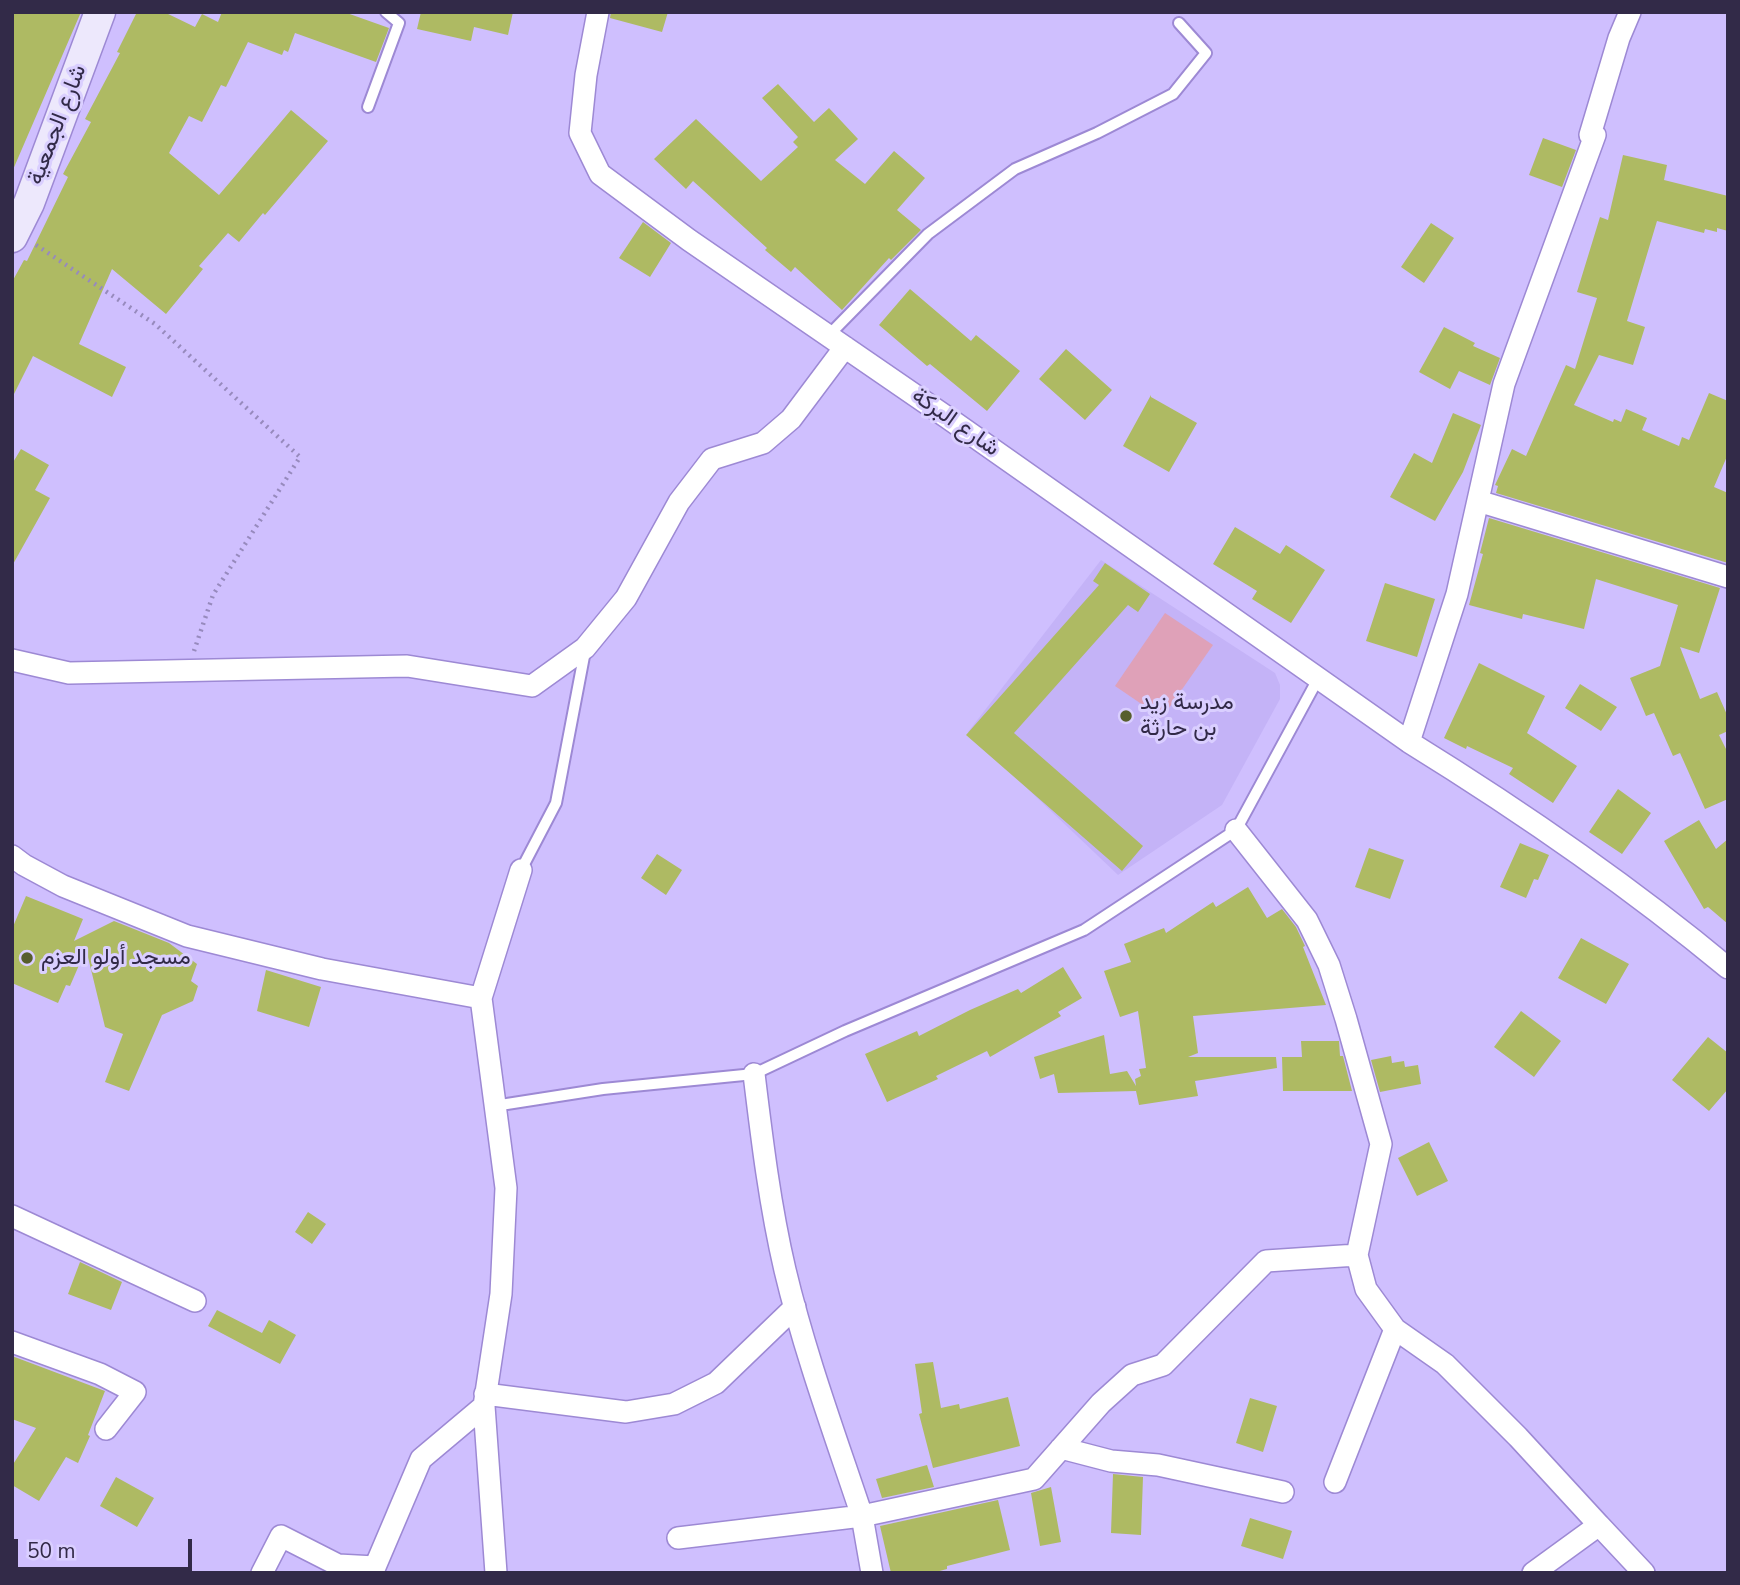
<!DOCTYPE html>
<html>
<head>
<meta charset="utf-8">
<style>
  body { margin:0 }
  #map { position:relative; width:1740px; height:1585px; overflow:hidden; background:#cfbffe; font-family:"Nunito Sans",sans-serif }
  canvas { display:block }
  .frame { position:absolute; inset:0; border:14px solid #322a48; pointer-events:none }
  .scale { position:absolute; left:14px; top:1539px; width:178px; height:32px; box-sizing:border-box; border:4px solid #322a48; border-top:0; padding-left:9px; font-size:21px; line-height:24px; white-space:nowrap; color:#322a48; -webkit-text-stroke:5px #dacfff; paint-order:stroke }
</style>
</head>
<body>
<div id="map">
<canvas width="1740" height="1585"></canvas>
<div class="frame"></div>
<div class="scale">50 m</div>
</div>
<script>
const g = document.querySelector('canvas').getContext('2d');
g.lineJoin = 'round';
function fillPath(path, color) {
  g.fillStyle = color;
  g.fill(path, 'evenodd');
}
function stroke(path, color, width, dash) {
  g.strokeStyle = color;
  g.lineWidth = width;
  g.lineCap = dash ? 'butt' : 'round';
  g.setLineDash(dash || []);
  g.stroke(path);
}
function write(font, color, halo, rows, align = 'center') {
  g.font = font + ' "Nunito Sans",Vazirmatn,sans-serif';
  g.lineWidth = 6;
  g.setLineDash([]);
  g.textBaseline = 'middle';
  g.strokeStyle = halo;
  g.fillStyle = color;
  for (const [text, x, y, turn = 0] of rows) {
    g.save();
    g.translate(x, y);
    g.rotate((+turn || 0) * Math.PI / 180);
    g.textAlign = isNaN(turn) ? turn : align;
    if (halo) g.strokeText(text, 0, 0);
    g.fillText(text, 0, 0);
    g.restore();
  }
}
const built = new Path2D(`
  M1101,560L1275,673L1280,685V699L1222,805L1118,875L968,732Z`);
const green = new Path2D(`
  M1165,613L1213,645L1162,718L1115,686Z`);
const building = new Path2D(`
  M12,12H81L12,172Z
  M137,12H164L195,27L202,14L218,22L222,12H344L389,28L376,62L295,33L288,52L284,50L282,55L248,42L226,87L221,85L202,122L189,116L169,153L219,195L291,110L328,141L265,215L263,213L239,242L228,233L199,266L203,269L166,314L112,269L79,344L126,367L112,397L33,356L12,398V282L24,260L27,261L68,177L63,174L91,122L85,119L120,53L117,52Z
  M421,12H513L508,35L474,27L471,41L417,29Z
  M611,12H668L662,32L610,18Z
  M778,84L814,122L829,108L858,139L835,160L865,184L894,151L925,178L897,210L921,230L891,260L889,258L842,310L795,267L791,272L765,250L767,248L693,181L686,189L654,159L696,119L761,181L798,147L793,142L798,137L762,98Z
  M1543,138L1576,150L1562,187L1529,175Z
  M1623,155L1667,165L1664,180L1728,196V231L1717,228V232L1705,229L1704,233L1657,221L1627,321L1645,327L1633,365L1599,355L1574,405L1613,422L1614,419L1621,422L1626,409L1647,418L1642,430L1679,446L1682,437L1689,440L1709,393L1728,401V454L1714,487L1728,493V563L1496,493L1498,486L1495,485L1512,449L1526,456L1566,365L1575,369L1597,298L1577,292L1600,217L1608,220Z
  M643,222L671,243L650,277L619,258Z
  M1431,223L1454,238L1424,283L1401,267Z
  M910,289L971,341L976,335L1020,371L987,411L930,364L927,366L879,325Z
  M1444,327L1475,343L1473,346L1500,358L1490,385L1459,371L1450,389L1419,372Z
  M1066,349L1112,390L1085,420L1039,379Z
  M1151,395V397L1197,423L1169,472L1123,446Z
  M1453,413L1481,425L1463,472L1435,521L1390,497L1414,453L1432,463Z
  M21,449L49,465L35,490L50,498L12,566V464Z
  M1489,518L1720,588L1699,653L1680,647L1700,699L1717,692L1728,717V731L1719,735L1728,753V799L1705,809L1680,753L1673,756L1654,713L1646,716L1630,678L1660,666L1678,605L1596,579L1584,629L1523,614L1522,619L1469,605L1483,554L1480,553Z
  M1235,527L1280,554L1286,545L1325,570L1291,623L1252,599L1257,591L1213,564Z
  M1105,563L1150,594L1138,612L1128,605L1014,733L1143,846L1122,871L966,735L1099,585L1093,581Z
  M1385,583L1435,599L1417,657L1366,641Z
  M1479,663L1545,696L1527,733L1577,766L1553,803L1509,774L1513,768L1467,746L1466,749L1444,738Z
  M1580,684L1617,707L1601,731L1565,708Z
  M1618,789L1651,813L1622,854L1589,832Z
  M1699,820L1716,849L1728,839V924L1708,907L1704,909L1664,841Z
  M1520,843L1549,855L1538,880L1534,879L1526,898L1500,887Z
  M1369,848L1404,860L1390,899L1355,887Z
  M657,854L682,870L666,895L641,878Z
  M1248,887L1267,918L1282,909L1296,927L1305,946L1303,947L1326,1005L1193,1016L1198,1053L1188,1057H1276L1277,1068L1195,1081L1198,1096L1139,1105L1136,1091L1058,1093L1054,1074L1040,1079L1034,1057L1104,1035L1110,1074L1127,1071L1136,1086L1135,1079L1141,1076L1139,1069L1146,1068L1138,1011L1120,1017L1104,971L1131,962L1124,944L1164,928L1166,933L1213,902L1216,907Z
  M26,896L83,919L74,941L114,921L169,943L197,964L191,981L198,986L193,1001L162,1015L129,1091L105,1082L123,1034L105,1027L86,949L70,986L66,985L58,1003L12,983V929Z
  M1581,938L1629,964L1606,1004L1558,978Z
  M1063,967L1082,998L1058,1012L1061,1016L990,1057L987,1051L936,1076L938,1079L887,1102L865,1054L917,1031L919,1036L970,1010L1018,989L1021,993Z
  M266,970L321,987L309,1027L257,1011Z
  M1521,1011L1561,1041L1534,1077L1494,1047Z
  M1708,1037L1728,1053V1089L1709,1111L1672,1080Z
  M1301,1041H1339L1340,1056H1343L1352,1091H1283L1282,1057H1302Z
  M1391,1056L1392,1063L1404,1061L1405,1067L1418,1065L1421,1084L1380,1092L1371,1060Z
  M1429,1142L1448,1181L1417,1196L1398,1158Z
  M308,1212L326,1224L312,1244L295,1232Z
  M80,1262L122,1282L111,1310L68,1294Z
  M217,1310L262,1333L269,1320L296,1335L280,1364L208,1326Z
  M12,1356L105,1391L88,1435L90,1436L78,1463L66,1457L39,1501L12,1485V1466L36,1428L12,1419Z
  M933,1362L941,1408L959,1404L960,1409L1008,1397L1020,1446L933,1468L919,1414L922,1413L915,1364Z
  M1250,1398L1277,1406L1263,1452L1236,1443Z
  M927,1465L934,1487L882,1498L876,1479Z
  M1113,1474L1143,1477L1141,1535L1111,1533Z
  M116,1477L154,1498L137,1527L100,1506Z
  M1051,1487L1061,1542L1040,1546L1031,1493Z
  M998,1500L1010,1550L947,1566V1569L932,1573H891L880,1526Z
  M1250,1518L1292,1531L1283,1559L1241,1546Z`);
const path = new Path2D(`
  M36,245L155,324L300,457L213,595L194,651`);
const lane = new Path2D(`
  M368,107L399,23L386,12
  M828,336L928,234L1015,169L1097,133L1173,94L1206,53L1179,23
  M521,870L556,803L585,651
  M494,1106L603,1089L754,1074L845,1031L1084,930L1236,830L1319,677`);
const street = new Path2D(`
  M598,12L586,75L580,133L600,174L689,240L948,418L1409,742C1519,810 1628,885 1728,968
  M1478,501L1728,577
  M12,660L69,673L407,666L532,686L585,648L626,598L679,502L712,459L763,443L791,419L845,347
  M1409,742L1457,594L1504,384L1595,135H1590L1619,38L1630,12
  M1236,830L1307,920L1329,965L1346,1019L1381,1144L1357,1255L1366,1289L1395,1329L1445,1364L1518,1437L1599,1525L1533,1573
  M12,856L24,865L63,886L187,936L322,969L481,998
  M754,1074C762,1140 770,1206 785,1270C805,1354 835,1435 862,1516L1034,1479L1101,1403L1132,1375L1163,1365L1266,1261L1357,1255
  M12,1216L195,1301
  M12,1342L100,1374L135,1392L106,1429
  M485,1394L626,1412L674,1404L716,1383L795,1307
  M1061,1448L1111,1461L1158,1465L1283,1492
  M1335,1482L1395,1329
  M1599,1525L1644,1573
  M678,1538L862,1516L872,1573
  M262,1573L281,1536L338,1565L375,1567L421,1459L484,1406
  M496,1573L484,1406L501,1294L506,1188L481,998L521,870`);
const secondary = new Path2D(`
  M12,237L29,203L100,12`);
const markers = [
  [1126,716,7,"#575e2c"],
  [27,958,7,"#575e2c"]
];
const streetNames = [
  ["شارع الجمعية",58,125,-69],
  ["شارع البركة",955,423,35]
];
const poiNames = [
  ["مدرسة زيد",1140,703],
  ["بن حارثة",1140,729],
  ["مسجد أولو العزم",41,958]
];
fillPath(built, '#c4b3f7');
fillPath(green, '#dfa1b8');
fillPath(building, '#aeba63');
stroke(lane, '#9d89d4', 14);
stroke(street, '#9d89d4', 24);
stroke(secondary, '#9d89d4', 33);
stroke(path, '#978abd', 4.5, [2, 5]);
stroke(lane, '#fff', 10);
stroke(street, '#fff', 21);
stroke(secondary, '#ede8fc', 30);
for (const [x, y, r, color] of markers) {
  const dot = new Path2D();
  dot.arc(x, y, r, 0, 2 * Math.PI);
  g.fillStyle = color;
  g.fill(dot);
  stroke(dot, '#dacfff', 2.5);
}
write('23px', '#322a48', '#dacfff', streetNames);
write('23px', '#322a48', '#dacfff', poiNames, 'left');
</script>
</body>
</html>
